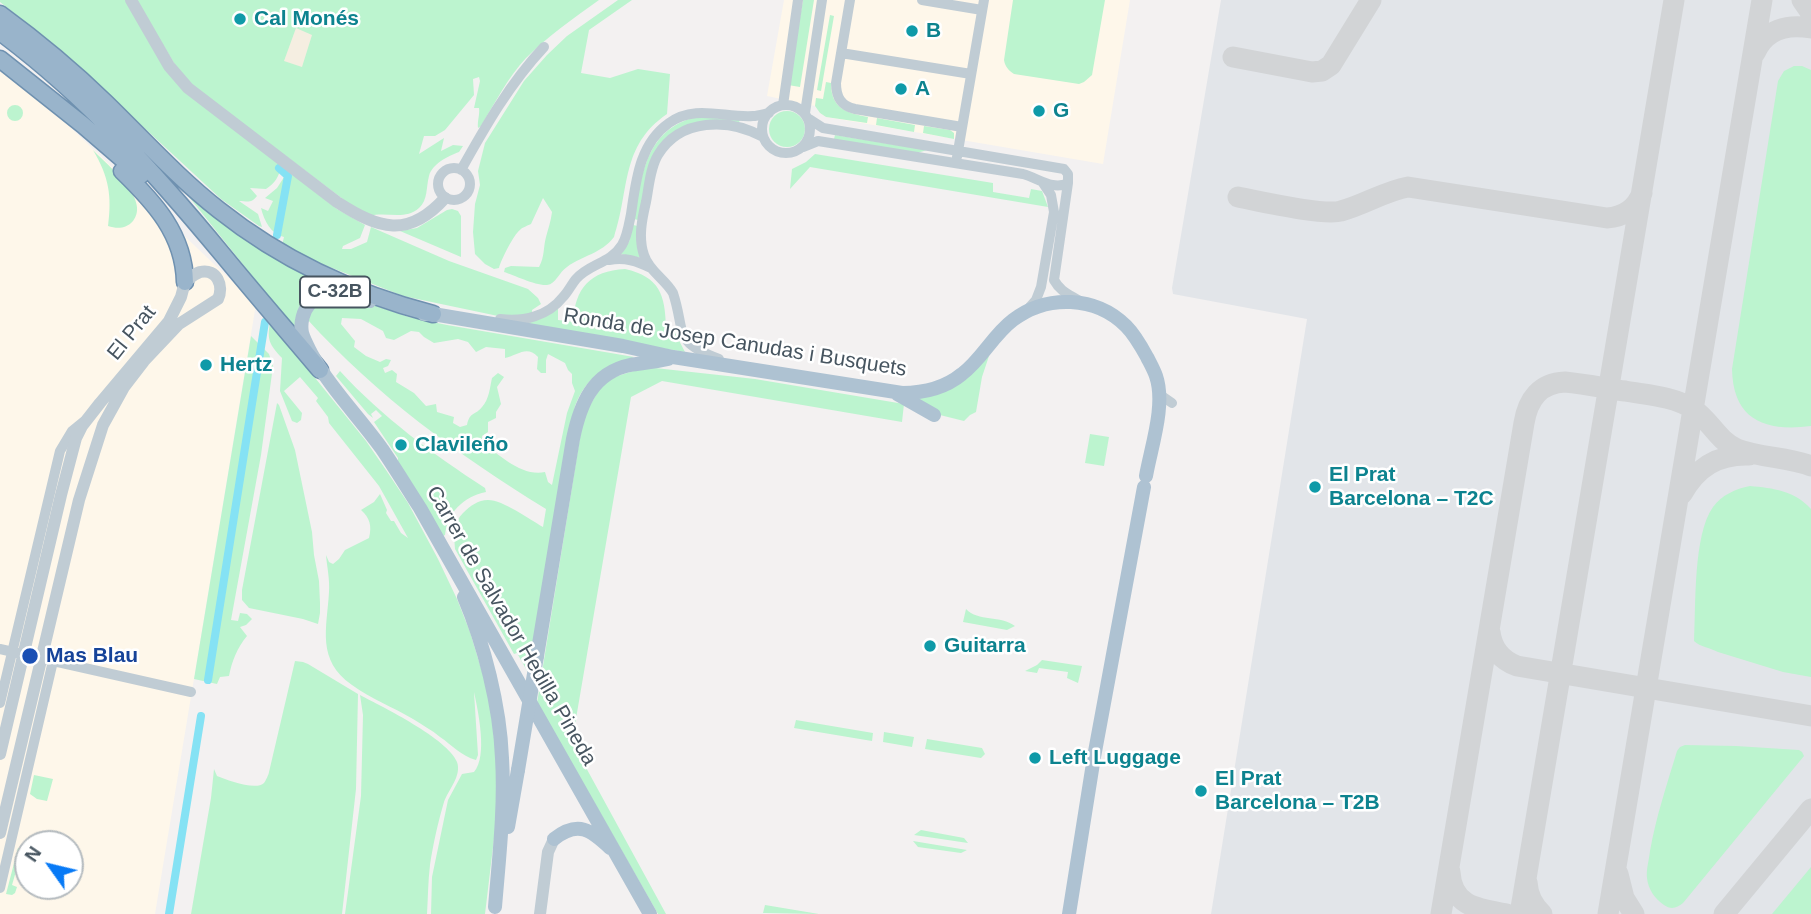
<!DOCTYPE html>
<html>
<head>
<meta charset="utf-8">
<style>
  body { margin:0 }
  #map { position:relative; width:1811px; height:914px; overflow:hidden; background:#f3f1f1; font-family:Arial,sans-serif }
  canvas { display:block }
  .north { position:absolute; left:14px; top:830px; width:70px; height:70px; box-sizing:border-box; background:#fff; border:2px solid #b5bbbf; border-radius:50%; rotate:304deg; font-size:19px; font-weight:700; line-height:28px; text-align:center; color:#475560 }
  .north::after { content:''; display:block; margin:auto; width:24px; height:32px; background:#087af6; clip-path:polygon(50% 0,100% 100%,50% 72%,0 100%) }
</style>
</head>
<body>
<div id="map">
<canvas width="1811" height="914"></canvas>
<div class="north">N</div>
</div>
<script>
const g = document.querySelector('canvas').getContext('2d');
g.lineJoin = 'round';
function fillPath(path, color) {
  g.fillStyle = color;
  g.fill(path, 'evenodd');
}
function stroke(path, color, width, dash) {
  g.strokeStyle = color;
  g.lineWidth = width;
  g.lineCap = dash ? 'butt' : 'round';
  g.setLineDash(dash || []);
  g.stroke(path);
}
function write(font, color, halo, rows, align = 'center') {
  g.font = font + ' Arial,sans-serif';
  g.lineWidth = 5;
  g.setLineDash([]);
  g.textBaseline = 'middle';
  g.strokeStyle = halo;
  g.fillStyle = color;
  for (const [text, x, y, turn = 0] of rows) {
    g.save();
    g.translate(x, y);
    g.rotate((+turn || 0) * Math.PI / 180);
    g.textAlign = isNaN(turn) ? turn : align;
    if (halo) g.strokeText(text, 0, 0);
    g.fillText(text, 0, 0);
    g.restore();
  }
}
const commercial = new Path2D(`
  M784,0H1130L1103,164L826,117L820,113L815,106L767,96Z
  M0,66L51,109L256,304L155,914H0ZM28,844H70V886H28Z`);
const airport = new Path2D(`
  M1221,0H1811V914H1211L1307,319L1173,294L1172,288Z`);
const green = new Path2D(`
  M0,0H126L164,67L281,166C279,177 275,183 266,189L250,188L257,196C251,204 247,201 239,201L258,214L262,227L259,226L221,199L57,47L0,2Z
  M136,0H599C574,18 548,36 526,58C508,77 495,103 481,126L478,128C477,121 480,115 479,108H474L480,81L479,77L473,79L474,95L445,130L435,136H424L419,154L444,138L441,151L453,145L463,146L459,152C448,156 432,164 429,176C426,187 428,200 419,208C405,221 385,211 370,216L356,209L189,83L180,73Z
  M618,0H632L589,30L581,73L610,78L638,69L670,74L667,114C620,146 630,190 614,237C601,254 583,255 567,267C559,272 556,284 547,285C536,286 514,275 504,272L505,268L511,266L539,267C545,256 543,248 546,237C548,229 551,221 552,212L543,198L531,224C529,225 521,228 520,230C514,234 501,260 499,268L494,269L485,264L475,254L473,232L475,204L480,185L478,171L485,143L524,81L547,55L567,36Z
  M803,0H814L800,87L788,85Z
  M1013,0H1105L1092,75L1084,82L1079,84L1014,74C1008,70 1005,66 1004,60Z
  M830,15L834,16L821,91L817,90Z
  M1794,66H1802L1811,70V426C1765,432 1733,420 1732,369L1778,81L1784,71Z
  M826,82L831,83C831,109 847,113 868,117L867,123L826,117L820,113L815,106L816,98L823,99Z
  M7 113a8 8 0 1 1 16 0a8 8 0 1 1-16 0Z
  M769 129a18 18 0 1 1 36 0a18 18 0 1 1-36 0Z
  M696,117L740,118L739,123L709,120L660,146L638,220L634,219C642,175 645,130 696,117Z
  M877,118L915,125L914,132L876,125Z
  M924,126L950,130L954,133V139L923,133Z
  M835,135L927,150L917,153L834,139Z
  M93,150C107,165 151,199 133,221C126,229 117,229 108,226C112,196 109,177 93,150Z
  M815,154L993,183V192L1029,198L1031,189L1042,191L1048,207L810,167L790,189L792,169L806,162Z
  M288,171L337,209L365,225L360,238L343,246L342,249H351L367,242L371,227L449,261L528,289L538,298L541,304L532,310V313L527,315L498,316L403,296L312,260L282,245L284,237C271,234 264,221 261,208L268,211L273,201L265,198L277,188Z
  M174,178L317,281L319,289L296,331Z
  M452,209L458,211L461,216V257L400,231L417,228L447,210Z
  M633,225L638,226L642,258L620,254L629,242Z
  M625,269C660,277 665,295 666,327L673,329L685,352L526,326L527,323L558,308V320L573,322C575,288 590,271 625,269Z
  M325,298L364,302L409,317L447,325L634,357C604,371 588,373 575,406L530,676L517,653L514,654L455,549C454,535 453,523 463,513C470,506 478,500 488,500C503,500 529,519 543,527L546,509C457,454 378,397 307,319L309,313ZM342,318L361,319L383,331L386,338L394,340L411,331L419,332L424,337L434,343L458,339L468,342L476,352L486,347L505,349V358C518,355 527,345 538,357L537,369L541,373H546V360L548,354L565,363L568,370L572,374V383L575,391L567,413L552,485L548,482L545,472C522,477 499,455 482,442V436L488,432V422L496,418V412L501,404L497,387L504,377L498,373L492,378C490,387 489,400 482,407C475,416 470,411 467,425L460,427L453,423L454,417L437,412L436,404L426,406L414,393L396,382L397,374L392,370L385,373L383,368L388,366L391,360L386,359L380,362L366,356L354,347L355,341L341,324Z
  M270,322L366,441L386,470L408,503L438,559L457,599L470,632L490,698L498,777L496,822L485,914H431L432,877L448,800L462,774L474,772C488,756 478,711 474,692L478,755L476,760C461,756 452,745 440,737C432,730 422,725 413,719C393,707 371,699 352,685C316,660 327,628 329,592C330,580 327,567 326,555L329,562L333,564L339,559L345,550L369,538C372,526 370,518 361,510L374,502L380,494L387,510L386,513L391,521H394L401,533L408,538L379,486L329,423L328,417L316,401L318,398L300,377L284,391L302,413L301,420L297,423L292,421L280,391L282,358C269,344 267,340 270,322Z
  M251,336L269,354L273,366L261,455L231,620L238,621L240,613L247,614L252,619L246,625L240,627L247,636C237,648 232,661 229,676L220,677L217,684L194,679Z
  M990,353L982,377L976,412L970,415L964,421L940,415L917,398Z
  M646,367L755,379L904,404L902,422L662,381L631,397L572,742L666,914H658L537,703L582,425L586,412L605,380Z
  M340,371C383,418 433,454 485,488L486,492C463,497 448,512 445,535L443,536L398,464V458L374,422L382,416L376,410L371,414L373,418L368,414L336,376Z
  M277,403L279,405L295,450L312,532L314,555L319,581L320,603V613L318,624L303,619L249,608L242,600V590Z
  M1090,434L1109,437L1104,466L1085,463Z
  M1750,486C1773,488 1795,491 1811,509V677L1783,672L1718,652C1711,648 1700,647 1694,641C1696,606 1693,535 1713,507C1722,495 1735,489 1750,486Z
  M966,609C978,622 1001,615 1015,626L1007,630L963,622Z
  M1042,660L1082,666L1078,683L1067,678L1068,672L1039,668L1037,673L1025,671L1037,665Z
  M295,661L303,662L308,664L358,694L356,789L342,914H191L211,798L214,769L217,776C227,780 256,791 264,783C265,782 269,774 269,772Z
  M360,695C383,707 448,739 457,762C462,776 448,790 444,802C438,822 433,845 430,865C428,881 428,898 427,914H345L361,796L363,715Z
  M796,720L873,733L872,741L794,728Z
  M884,732L914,737L912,747L883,742Z
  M927,739L982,748L985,754L981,758L925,749Z
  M1685,745L1736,746L1799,750L1802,752L1804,756L1683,903C1677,908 1671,910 1664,905C1655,899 1648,889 1647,878C1646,870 1649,860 1650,851C1656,817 1667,784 1677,751L1680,747Z
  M34,775L53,779L47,801L37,799L30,794Z
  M921,830L964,838L968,843L914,835Z
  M913,841L967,850L961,853L918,847Z
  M18,848L23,849L25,851L23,862L19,861L12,885L17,887L15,893L12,895L6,894Z
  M1811,867V914H1772Z
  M765,905L819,914L766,913H763Z`);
const sand = new Path2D(`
  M296,28L312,35L302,67L284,61Z`);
const canal = new Path2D(`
  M277,235L288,176L279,168
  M208,680L265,322
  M169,914L201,716`);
const taxiway = new Path2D(`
  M1802,0L1811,13
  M1755,53C1765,29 1788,24 1811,28
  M1233,57L1312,72L1322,71L1331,65L1371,0
  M1238,197C1259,201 1324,216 1341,211C1364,205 1385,191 1408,187L1607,218C1623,217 1636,209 1642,193
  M1682,494C1697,467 1718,454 1749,455
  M1490,632C1492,649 1501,660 1517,666L1811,716
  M1450,872C1452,907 1479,909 1507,914
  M1618,874L1624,898L1634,914
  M1527,882C1528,896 1533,905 1542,914
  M1441,914L1524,423C1528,399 1540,383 1565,382C1585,384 1605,388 1625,391C1647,395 1673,396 1693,409C1710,420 1717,440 1737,449C1761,458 1788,457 1811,466
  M1520,914L1674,0
  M1608,914L1762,0
  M1724,914L1811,809`);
const minor = new Path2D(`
  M850,0L836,83C836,97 841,106 855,109L962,127
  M922,0L982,10
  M841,53L971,74
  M762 129a24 24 0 1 1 48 0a24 24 0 1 1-48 0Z
  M783,105L798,0
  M805,113L822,0
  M809,119L823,128L1064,169L1068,174V183L1054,280C1060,291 1068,294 1078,300
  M803,147L818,141L1023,174C1038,178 1053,191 1068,183
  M957,157L984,0
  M438 184a16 16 0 1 1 32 0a16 16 0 1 1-32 0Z
  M461,170C485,127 510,83 544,47
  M609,260C625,257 637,261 651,268
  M1027,310L1036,300L1041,287L1054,212L1051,195L1043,183
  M500,319C524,322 548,316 563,297C568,292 571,285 576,279C590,263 610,264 622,245C627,237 629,224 631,214C636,181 639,144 669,123C695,104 724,118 753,116C758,116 764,114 769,113
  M719,359C672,342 686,332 673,293C665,279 649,271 644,255C638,238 642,219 646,202C649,187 650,168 658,155C680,118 729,118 763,137
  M1159,394L1172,403
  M0,649L191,692
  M0,703L60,451L72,431L83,422
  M0,888L53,661`);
const tertiary = new Path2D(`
  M131,0L169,66L188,88L337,202C379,229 408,239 445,198
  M0,754L61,495L76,438L82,426L100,403L169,321L181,297L185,282C190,278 194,274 200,272C217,268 224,286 218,299L179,324L144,361L124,387L103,425L79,500L0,833
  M540,914L548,852L554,839`);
const primary = new Path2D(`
  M370,301C350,295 327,284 310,303C303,311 300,323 302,333C304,340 308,347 311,353C330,388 359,417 382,449C395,468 407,488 420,508L650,914
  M424,314H433L623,346L673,357L902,393C924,393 945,388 962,374C982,359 993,335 1013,320C1047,294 1096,296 1126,326C1135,335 1141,346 1147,357C1150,363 1154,370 1156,376C1166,405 1151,447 1146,476
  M897,394L934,415
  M464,597C484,644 500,706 502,758C505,807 499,858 495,907
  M537,656L573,439C580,405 592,373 630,365C643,363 655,362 668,359
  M508,827L518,770
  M554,839C578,820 591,830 610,848
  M1069,914L1094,757L1144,487`);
const trunk = new Path2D(`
  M0,14C37,41 73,71 106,103C143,139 178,178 219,210C282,260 356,294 433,314
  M0,32C85,95 156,174 223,255C255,294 288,332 320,370
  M0,59L83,125L141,175
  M122,171C154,202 184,234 185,282`);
const primaryBridge = new Path2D(`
  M518,770L537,656`);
const markers = [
  [240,19,7,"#0f9aa8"],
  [912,31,7,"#0f9aa8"],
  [901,89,7,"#0f9aa8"],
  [1039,111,7,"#0f9aa8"],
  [206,365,7,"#0f9aa8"],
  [401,445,7,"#0f9aa8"],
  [1315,487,7,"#0f9aa8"],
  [930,646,7,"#0f9aa8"],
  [30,656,9,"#1a4fb4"],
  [1035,758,7,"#0f9aa8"],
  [1201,791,7,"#0f9aa8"]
];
const shields = [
  [335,292,70]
];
const shieldNames = [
  ["C-32B",335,292]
];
const cultureNames = [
  ["Cal Monés",254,19],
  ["B",926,31],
  ["A",915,89],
  ["G",1053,111],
  ["Hertz",220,365],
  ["Clavileño",415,445],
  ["El Prat",1329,475],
  ["Barcelona – T2C",1329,499],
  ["Guitarra",944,646],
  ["Left Luggage",1049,758],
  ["El Prat",1215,779],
  ["Barcelona – T2B",1215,803]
];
const streetNames = [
  ["El Prat",132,333,-51],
  ["Ronda de Josep Canudas i Busquets",735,343,9],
  ["Carrer de Salvador Hedilla Pineda",511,626,60]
];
const transitNames = [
  ["Mas Blau",46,656]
];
fillPath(commercial, '#fef7ea');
fillPath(airport, '#e2e5e9');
fillPath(green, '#bcf4cf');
fillPath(sand, '#f5eee1');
stroke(canal, '#85e2f4', 8);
stroke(taxiway, '#d2d4d6', 21);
stroke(trunk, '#6f91b0', 19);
stroke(minor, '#c0ccd4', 10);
stroke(tertiary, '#c0ccd4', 12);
stroke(primary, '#aec2d2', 14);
stroke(trunk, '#99b4cb', 16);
stroke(primaryBridge, '#aec2d2', 14);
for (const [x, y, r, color] of markers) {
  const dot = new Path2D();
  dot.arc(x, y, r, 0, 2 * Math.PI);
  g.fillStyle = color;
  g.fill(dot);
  stroke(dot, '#fff', 2.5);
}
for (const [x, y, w] of shields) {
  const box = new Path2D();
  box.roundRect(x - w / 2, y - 15.5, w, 31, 5);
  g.fillStyle = '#fff';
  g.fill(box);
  stroke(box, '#475560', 2);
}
write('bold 19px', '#475560', null, shieldNames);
write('bold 21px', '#0d838f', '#fff', cultureNames, 'left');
write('21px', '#475560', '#fff', streetNames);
write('bold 21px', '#164399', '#fff', transitNames, 'left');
</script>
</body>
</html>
